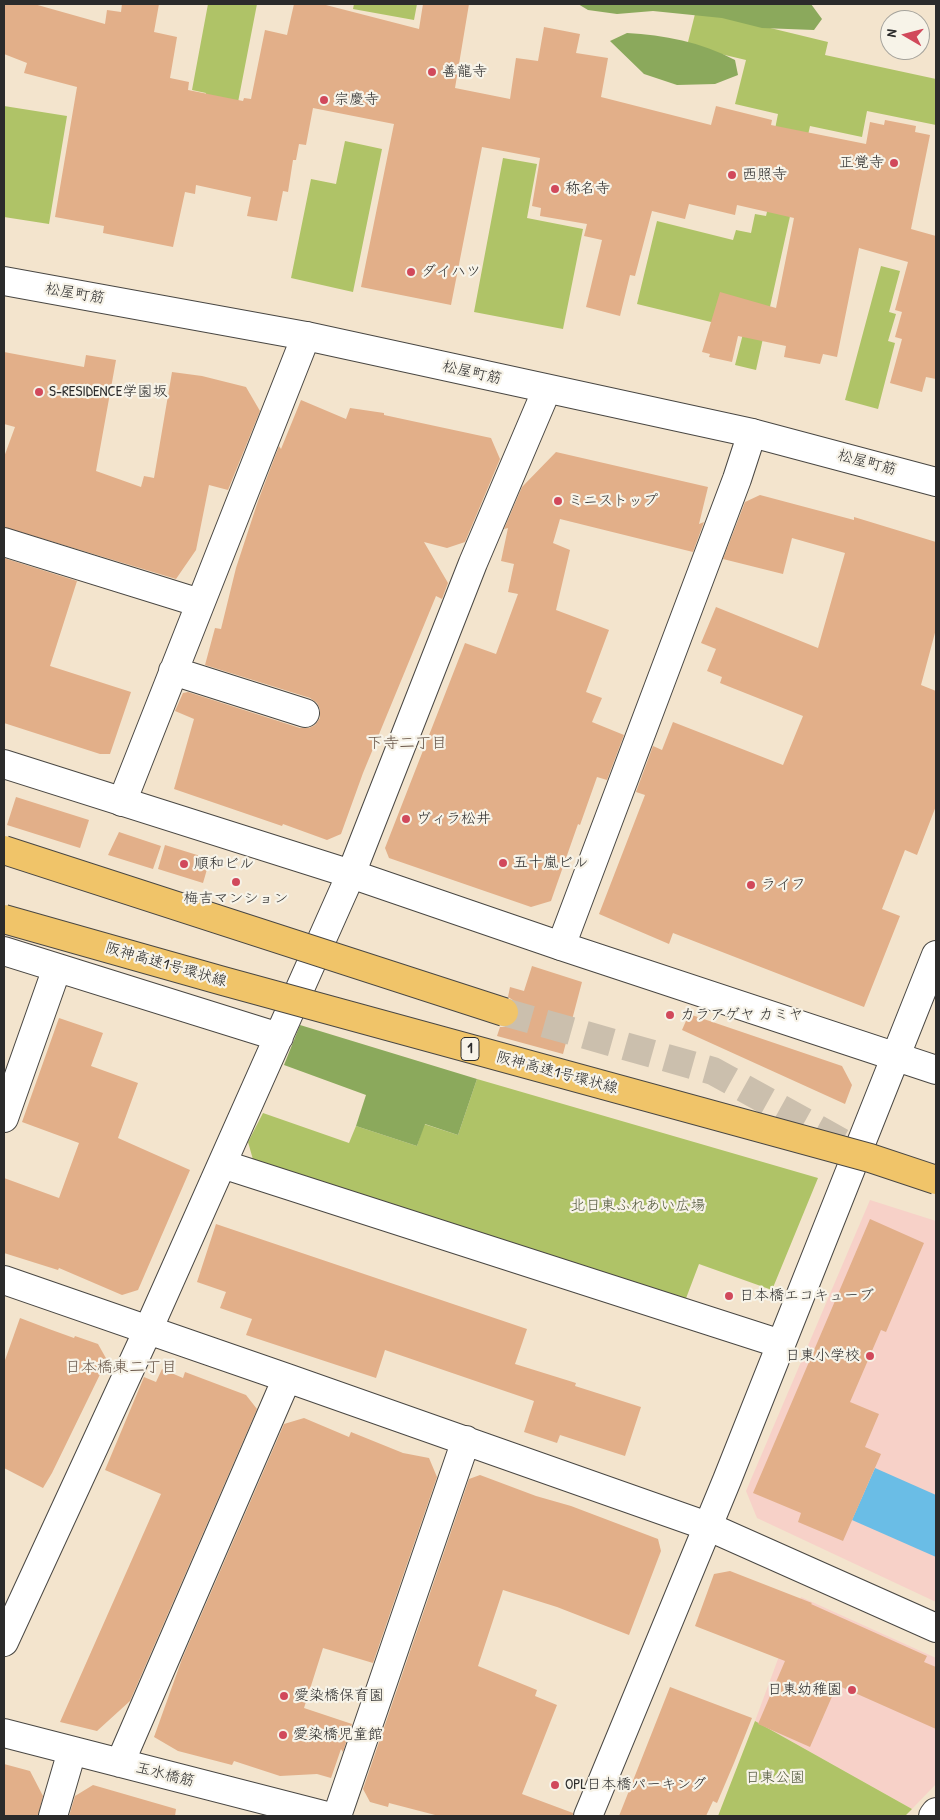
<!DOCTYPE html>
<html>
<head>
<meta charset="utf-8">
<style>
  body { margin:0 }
  #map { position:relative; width:940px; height:1820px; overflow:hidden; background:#f3e4cd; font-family:"Patrick Hand",sans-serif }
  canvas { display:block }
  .frame { position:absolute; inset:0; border:5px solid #2b2b2b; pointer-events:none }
  .north { position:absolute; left:880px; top:10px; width:50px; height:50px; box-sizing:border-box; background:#f7f3e8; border:1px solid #a5a39c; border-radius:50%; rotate:278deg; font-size:14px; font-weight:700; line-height:20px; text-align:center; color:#2b2b2b }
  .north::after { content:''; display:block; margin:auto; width:18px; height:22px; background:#d1495b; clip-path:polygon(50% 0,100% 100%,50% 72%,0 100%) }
</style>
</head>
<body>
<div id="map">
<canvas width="940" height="1820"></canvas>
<div class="frame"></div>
<div class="north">N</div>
</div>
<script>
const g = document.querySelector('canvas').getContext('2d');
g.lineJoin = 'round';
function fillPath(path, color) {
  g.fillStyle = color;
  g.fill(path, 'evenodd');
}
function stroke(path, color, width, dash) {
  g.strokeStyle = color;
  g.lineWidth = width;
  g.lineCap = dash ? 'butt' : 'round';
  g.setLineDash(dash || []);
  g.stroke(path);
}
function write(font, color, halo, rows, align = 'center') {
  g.font = font + ' "Patrick Hand","Klee One",sans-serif';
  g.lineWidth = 4.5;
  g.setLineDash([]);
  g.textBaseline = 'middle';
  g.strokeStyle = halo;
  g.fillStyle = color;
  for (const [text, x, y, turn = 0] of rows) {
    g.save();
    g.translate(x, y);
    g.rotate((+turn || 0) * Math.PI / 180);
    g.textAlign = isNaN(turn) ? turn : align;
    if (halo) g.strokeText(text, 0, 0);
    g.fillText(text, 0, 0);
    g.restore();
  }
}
const built = new Path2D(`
  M870,1200L936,1221V1602L757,1518L746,1491Z
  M801,1597L936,1658V1784L912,1809L755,1721Z`);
const green = new Path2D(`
  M208,4H257L227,159L195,153L206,93L192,90Z
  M354,4H417L414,20L353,9Z
  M696,10L828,42L825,55L936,79V125L867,111L862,137L810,126L756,370L735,365L744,330L637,304L657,221L733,240L736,230L751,233L755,214L766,216L786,132L775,129L778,114L735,104L746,60L687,46Z
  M4,106L67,116L49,224L4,217Z
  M345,141L382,149L353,292L291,278L311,179L336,184Z
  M503,158L537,164L527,218L583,229L563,329L474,312Z
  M881,266L900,271L889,312L896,314L888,341L895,343L878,409L845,400Z
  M477,1079L818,1178L772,1290L699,1264L685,1301L254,1163L248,1142L263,1113L349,1143L356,1126L417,1146L424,1124L458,1135Z
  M755,1721L912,1809L905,1816H718Z`);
const forest = new Path2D(`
  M578,4H811L822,19L814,30L762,28L722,18L653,11L617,14L588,10Z
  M627,33C664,35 701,42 735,60L738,75L715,84L677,85L644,74L610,41Z
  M300,1025L477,1079L458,1135L425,1124L417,1146L356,1126L366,1095L284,1065Z`);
const water = new Path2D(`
  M875,1468L936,1495V1557L852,1520Z`);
const building = new Path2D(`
  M4,4H34L105,24L107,10L121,12L122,4H159L154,32L177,37L170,78L189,82L188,90L243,101L244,98L251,99L265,30L287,35L294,4H322L419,29L423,4H469L455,88L510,99L516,58L538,61L544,27L580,34L576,53L608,58L601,97L711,125L716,106L772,120L771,125L866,144L870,122L884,125L885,120L916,126L915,132L930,135L911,229L936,236V379L926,377L922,392L890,383L902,339L895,337L902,312L895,310L908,262L859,248L837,357L823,354L820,364L784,357L786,346L738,336L732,362L709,357L710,354L702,352L720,292L776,308L794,218L737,205L735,215L689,204L685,219L652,211L635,276L630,275L620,316L586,307L602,240L584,236L587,224L540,216L541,208L532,206L540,158L482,147L451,305L361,287L394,124L313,108L306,145L299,144L296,160H293L288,192L283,191L277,221L247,216L251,197L196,185L195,194L185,192L173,247L103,233L104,226L55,217L77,87L24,73L27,63L4,54Z
  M4,352L84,367L86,355L116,360L96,471L141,487L144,476L154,478L172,372L202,376L246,387L260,411L228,490L209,485L196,550L176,579L4,527V457L15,427L4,424Z
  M301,400L346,419L350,408L384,413V415L491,438L500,459L465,542L447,548L424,542L448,583L442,599L436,596L363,773L341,834L327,840L283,824L282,826L174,789L194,719L175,711L183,693L188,692L300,728H309L315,725L320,718V709L317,703L310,698L205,665L215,628L221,629L236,568L258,501L279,446L281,449Z
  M556,452L708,487L699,524L704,522L693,552L560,519L553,543L570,550L556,610L609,630L586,692L602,698L592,722L624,735L607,780L597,777L580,825L578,824L551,901L531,907L389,858L385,848L465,643L496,654L518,594L508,592L514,564L501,561L508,528L504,529L522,487Z
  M760,495L854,520V517L936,542V629L921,685L936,691V806L917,855L905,850L882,909L900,916L864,1007L673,933L669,944L599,914L645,795L636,792L653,746L662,750L673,722L783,765L803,716L720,683L722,677L707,671L716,649L701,643L716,607L818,648L845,553L792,538L783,574L723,559L745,502Z
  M4,558L77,581L50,666L131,692L110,754H100L4,723Z
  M16,797L89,820L80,848L7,825Z
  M119,832L161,846L153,869L108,855Z
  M165,845L210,859L203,883L158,869Z
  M532,966L582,982L563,1054L497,1036L500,1027H507L514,1024L519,1017V1009L516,1002L508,997L510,987L524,991Z
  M689,1014L842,1066L852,1085L845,1104L682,1030Z
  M59,1018L103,1033L91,1066L138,1083L118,1138L190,1170L138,1290L122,1295L59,1268L58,1270L4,1253V1178L59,1198L79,1143L22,1122Z
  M870,1219L924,1243L886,1332L881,1330L850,1402L879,1414L865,1447L881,1454L843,1541L798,1522L801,1513L753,1493Z
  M216,1224L527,1329L515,1364L576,1383L575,1386L641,1407L625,1456L560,1435L557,1443L524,1432L534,1401L385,1350L376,1378L246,1335L252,1319L220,1308L226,1292L197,1282Z
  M20,1318L49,1329L74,1338L75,1336L98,1344L107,1360L52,1473L43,1488L4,1468V1363Z
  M162,1369L183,1378L185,1372L246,1395L257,1409L130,1701L97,1731L60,1722L161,1494L105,1470L144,1377L156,1382Z
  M304,1418L349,1437L351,1432L403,1453L429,1458L437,1477L373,1663L323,1648L304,1708L352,1724L343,1752L341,1749L331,1778L317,1774L280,1776L234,1761L232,1765L178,1751L154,1737L182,1659L284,1424Z
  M480,1475L536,1496L571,1506L658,1539L661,1551L629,1635L557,1607L503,1590L478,1666L537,1690L535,1696L557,1705L522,1794L573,1813V1816H439L389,1803L388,1807L370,1802L363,1789L469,1479Z
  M730,1571L812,1603L811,1604L927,1656L924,1662L936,1667V1729L837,1685L810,1747L758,1724L785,1661L695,1626L714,1574Z
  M670,1687L752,1718L734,1763L717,1803L713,1801L706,1816H619Z
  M4,1764L30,1771L43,1796L38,1816H4Z
  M93,1785L176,1809L175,1816H69L75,1796Z`);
const motorwayTunnel = new Path2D(`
  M504,1012L713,1071L852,1148`);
const minor = new Path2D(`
  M4,542L200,603
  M173,671L305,713
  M122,802L306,336
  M561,946L737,479L752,433
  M4,951L279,1037
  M4,1118L57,968
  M222,1164L781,1344
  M4,1280L287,1378L707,1526L936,1628
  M4,1642L148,1330L351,874L473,563L547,389
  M4,1733L327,1816
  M120,1763L287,1378
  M53,1816L72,1751
  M337,1816L466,1440
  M933,1816L936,1812`);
const tertiary = new Path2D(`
  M4,281L306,336L752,433L936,482
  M4,764L351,874L561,946L936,1070
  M588,1816L727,1480L936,955`);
const motorwayBridge = new Path2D(`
  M4,850L504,1012
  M4,919L223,981L870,1158L936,1180`);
const markers = [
  [432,72,5,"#d1495b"],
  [324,100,5,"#d1495b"],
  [894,163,5,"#d1495b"],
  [732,175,5,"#d1495b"],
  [555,189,5,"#d1495b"],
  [411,272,5,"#d1495b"],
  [39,392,5,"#d1495b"],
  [558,501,5,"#d1495b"],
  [406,819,5,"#d1495b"],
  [503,863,5,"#d1495b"],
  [184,864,5,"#d1495b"],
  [236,882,5,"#d1495b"],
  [751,885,5,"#d1495b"],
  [670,1015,5,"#d1495b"],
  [729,1296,5,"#d1495b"],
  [870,1356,5,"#d1495b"],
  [852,1690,5,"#d1495b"],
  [284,1696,5,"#d1495b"],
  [283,1735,5,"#d1495b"],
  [555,1785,5,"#d1495b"]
];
const shields = [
  [470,1049,18]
];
const shieldNames = [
  ["1",470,1049]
];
const poiNames = [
  ["善龍寺",442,72],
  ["宗慶寺",334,100],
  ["正覚寺",884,163,"right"],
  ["西照寺",742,175],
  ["称名寺",565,189],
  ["ダイハツ",421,272],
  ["S-RESIDENCE学園坂",49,392],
  ["ミニストップ",568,501],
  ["ヴィラ松井",416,819],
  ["五十嵐ビル",513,863],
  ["順和ビル",194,864],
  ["ライフ",761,885],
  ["梅吉マンション",236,899,"center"],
  ["カラアゲヤ カミヤ",680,1015],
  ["日本橋エコキューブ",739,1296],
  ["日東小学校",860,1356,"right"],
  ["日東幼稚園",842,1690,"right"],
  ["愛染橋保育園",294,1696],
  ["愛染橋児童館",293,1735],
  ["OPL日本橋パーキング",565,1785]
];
const streetNames = [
  ["松屋町筋",75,294,10],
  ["松屋町筋",472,373,13],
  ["松屋町筋",867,463,15],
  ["阪神高速1号環状線",166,965,16],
  ["阪神高速1号環状線",557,1073,15],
  ["玉水橋筋",165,1775,14]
];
const parkNames = [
  ["北日東ふれあい広場",638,1206],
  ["日東公園",775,1778]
];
const neighbourhoodNames = [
  ["下寺二丁目",407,744],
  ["日本橋東二丁目",121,1368]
];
fillPath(built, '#f7d1c8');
fillPath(green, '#afc367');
fillPath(forest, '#8ba95c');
fillPath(water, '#6abde6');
fillPath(building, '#e2af89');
stroke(motorwayTunnel, '#cbbfad', 28, [28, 14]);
stroke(minor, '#494743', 30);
stroke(tertiary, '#494743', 30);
stroke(minor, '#fff', 28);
stroke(tertiary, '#fff', 28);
stroke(motorwayBridge, '#494743', 30, []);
stroke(motorwayBridge, '#f0c469', 28);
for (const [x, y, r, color] of markers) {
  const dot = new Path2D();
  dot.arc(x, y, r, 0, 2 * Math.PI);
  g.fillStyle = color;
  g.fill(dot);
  stroke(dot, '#f7f3e8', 2);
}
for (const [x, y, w] of shields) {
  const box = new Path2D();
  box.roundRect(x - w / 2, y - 11.5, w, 23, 4);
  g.fillStyle = '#f7f3e8';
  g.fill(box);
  stroke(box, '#2b2b2b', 1);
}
write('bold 14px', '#2b2b2b', null, shieldNames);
write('15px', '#2b2b2b', '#f7f3e8', poiNames, 'left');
write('15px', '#2b2b2b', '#f7f3e8', streetNames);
write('15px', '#53593d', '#f7f3e8', parkNames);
write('16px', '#6b594c', '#f7f3e8', neighbourhoodNames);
</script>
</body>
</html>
